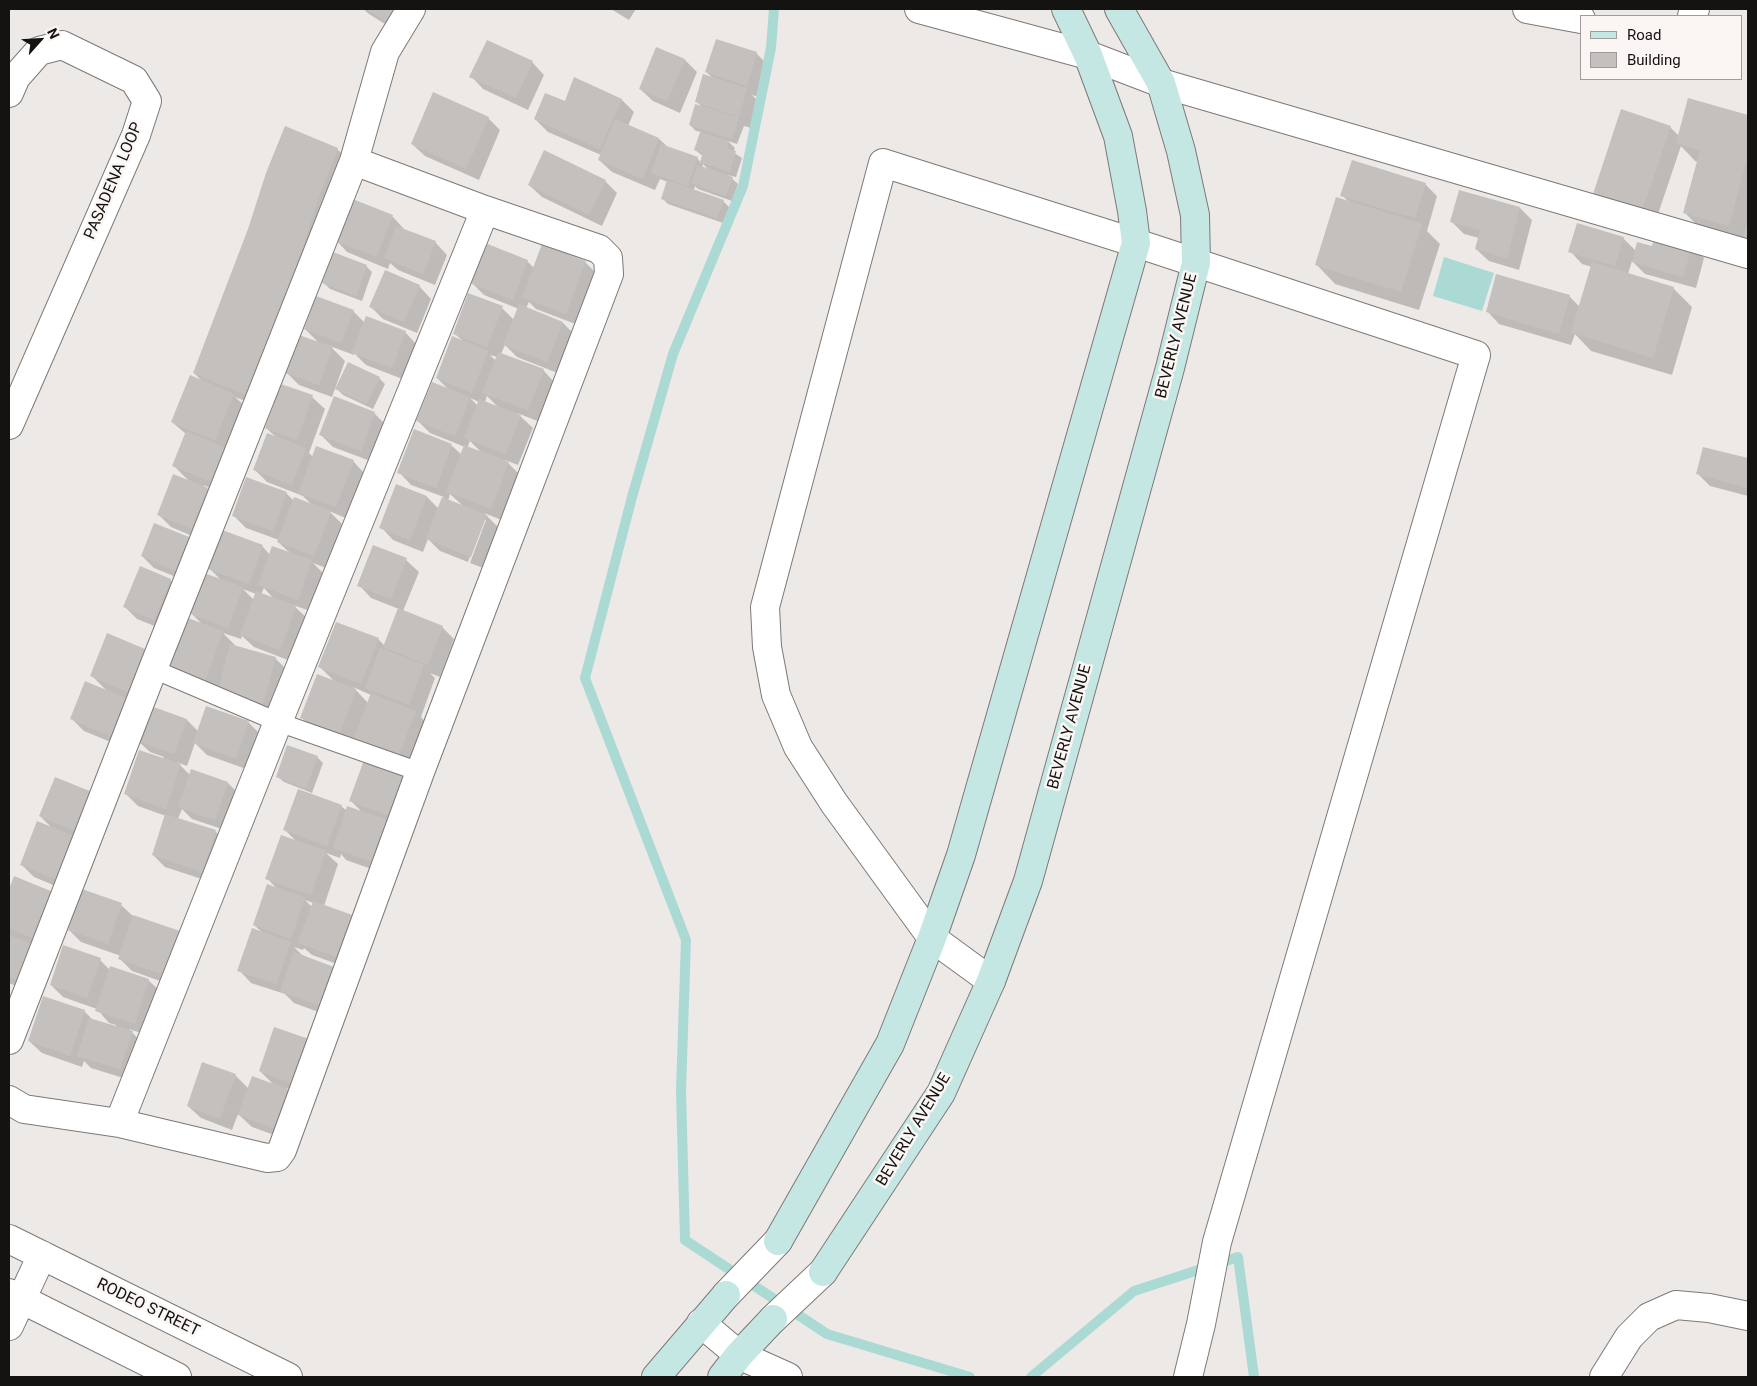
<!DOCTYPE html>
<html>
<head>
<meta charset="utf-8">
<style>
  body { margin:0 }
  #map { position:relative; width:1757px; height:1386px; overflow:hidden; background:#ede9e7; font-family:Roboto,sans-serif }
  canvas { display:block }
  .frame { position:absolute; inset:0; border:10px solid #141312; pointer-events:none }
  .legend { position:absolute; left:1580px; top:15px; width:162px; height:65px; box-sizing:border-box; background:#fbf6f4; border:1px solid #9f9b9a; margin:0; padding:6px 9px; list-style:none; font-size:15px; color:#141312 }
  .legend li { display:flex; align-items:center; gap:10px; height:25px }
  .legend b { width:25px; border:1px solid #9f9b9a }
  .north { position:absolute; left:15px; top:15px; width:50px; height:50px; -webkit-text-stroke:4px #fbf6f4; paint-order:stroke; rotate:64deg; font-size:14px; font-weight:700; line-height:20px; text-align:center; color:#141312 }
  .north::after { content:''; display:block; margin:auto; width:18px; height:22px; background:#141312; clip-path:polygon(50% 0,100% 100%,50% 72%,0 100%) }
</style>
</head>
<body>
<div id="map">
<canvas width="1757" height="1386"></canvas>
<div class="frame"></div>
<ul class="legend">
<li><b style="height:6px;background:#c5e7e4"></b>Road</li>
<li><b style="height:14px;background:#c4c0be"></b>Building</li>
</ul>
<div class="north">N</div>
</div>
<script>
const g = document.querySelector('canvas').getContext('2d');
g.lineJoin = 'round';
function fillPath(path, color) {
  g.fillStyle = color;
  g.fill(path, 'evenodd');
}
function stroke(path, color, width, dash) {
  g.strokeStyle = color;
  g.lineWidth = width;
  g.lineCap = dash ? 'butt' : 'round';
  g.setLineDash(dash || []);
  g.stroke(path);
}
function write(font, color, halo, rows, align = 'center') {
  g.font = font + ' Roboto,sans-serif';
  g.lineWidth = 5;
  g.setLineDash([]);
  g.textBaseline = 'middle';
  g.strokeStyle = halo;
  g.fillStyle = color;
  for (const [text, x, y, turn = 0] of rows) {
    g.save();
    g.translate(x, y);
    g.rotate((+turn || 0) * Math.PI / 180);
    g.textAlign = isNaN(turn) ? turn : align;
    if (halo) g.strokeText(text, 0, 0);
    g.fillText(text, 0, 0);
    g.restore();
  }
}
const water = new Path2D(`
  M1444,257L1494,273L1482,311L1433,296Z`);
const shadow = new Path2D(`
  M363,9H427L409,39L369,14Z
  M611,9H636L629,20Z
  M657,48L685,60L697,72L680,113L653,101L640,89Z
  M756,53L769,66L759,97L752,95L759,102L751,128L744,126L737,144L728,141L735,148L733,152L742,158L736,177L728,175L738,184L732,201L698,189L695,186L694,190L723,201L729,207L723,223L668,204L662,198L668,182L660,179L655,190L612,172L599,160L601,155L548,132L535,119L565,103L622,100L634,112L628,126L659,139L669,148L697,158L701,163L703,156L695,150L701,132L696,131L690,125L703,108L696,101L713,78L706,72ZM703,164L710,171L702,168Z
  M532,62L544,75L528,110L483,89L471,76Z
  M1688,100L1748,116V242L1703,231L1685,213L1698,162L1695,161L1681,146L1655,223L1606,206L1594,193L1670,127L1679,136Z
  M488,118L500,130L479,180L425,156L412,144Z
  M337,149L350,161L258,406L235,397L246,407L224,494L203,485L220,502L204,541L171,527L158,514L190,482L173,465L186,434L172,422L203,382L194,373Z
  M605,181L617,193L602,226L542,197L529,185Z
  M1425,184L1437,196L1427,231L1440,244L1419,310L1335,284L1317,265L1349,202L1342,195Z
  M1520,208L1532,220L1519,270L1489,261L1476,249L1479,238L1464,234L1452,222Z
  M392,216L404,229V230L435,242L447,255L435,285L398,270L390,263L388,269L347,252L335,239Z
  M1623,238L1636,251L1691,246L1704,258L1696,288L1645,274L1632,261L1628,274L1673,288L1692,307L1672,375L1591,351L1575,334L1571,345L1499,324L1487,311L1569,296L1580,307L1592,267L1582,264L1570,251Z
  M527,261L534,268L585,262L598,275L578,325L536,309L529,302L526,308L563,323L575,335L560,374L517,357L505,345L501,354L543,370L555,383L540,422L517,413L533,428L518,465L505,460L521,476L504,521L484,513L499,528L483,568L470,563L486,520H484L468,562L440,551L428,539L423,552L393,540L381,527L397,485L427,497L439,509L444,497L411,485L399,472L414,431L452,446L462,455L465,447L430,433L418,421L449,390L437,378L464,342L454,333L502,308L514,320L519,309L484,295L472,283ZM490,355L497,357L496,361ZM487,396L499,408L485,402ZM470,398L479,402L478,406ZM470,441L482,453L467,448ZM450,494L463,506L448,501Z
  M366,266L372,272L362,301L330,289L324,283Z
  M419,286L431,299L417,333L383,319L371,307Z
  M353,311L365,323L405,332L417,345L405,380L366,365L354,353V355L330,346L345,361L332,397L299,385L286,372L320,344L305,329Z
  M379,378L385,384L373,409L343,395L337,389Z
  M312,397L325,409L309,453L313,457L353,461L365,474L348,519L329,511L342,524L326,568L313,563L324,574L310,611L293,605L308,619L293,662L254,647L242,636L241,639L223,633L235,645L234,647L275,658L287,670L275,716L183,681L203,625L191,613L221,580L210,569L262,546L270,555L290,553L278,542L279,540L246,528L234,516L286,493L294,501L313,506L303,496L267,482L255,470L277,438L266,428ZM264,588L274,599L261,594ZM243,589L256,594L254,600Z
  M374,413L386,425L373,462L333,447L321,435Z
  M1704,448L1748,459V496L1710,486L1698,474Z
  M155,525L193,584L154,568L142,556Z
  M406,560L419,572L403,611L442,627L454,639L440,677L430,673L435,678L421,717L427,724L411,768L314,730L301,717L335,682L320,667L378,639L385,646L399,609L371,598L359,585ZM353,687L371,695L368,703Z
  M170,580L182,592L167,631L137,619L125,607Z
  M144,650L156,662L140,703L187,720L199,732L248,722L261,735L249,770L207,755L195,743L187,766L177,762L190,775L228,783L240,795L228,831L192,819L182,809L178,819L215,831L227,844L214,883L165,867L153,855L166,816L138,806L126,794L164,757L150,752L137,740L130,750L84,731L71,718L108,692L92,676Z
  M317,757L323,763L312,793L284,782L278,777Z
  M412,779L394,877L346,860L341,854L340,858L326,853L338,864L324,906L359,972L312,955L304,948L303,950L294,947L302,955L333,968L345,980L332,1017L294,1003L285,994L251,983L239,970L263,933L254,925L278,890L267,878L297,842L285,830L341,806L347,811L362,812L351,801ZM305,900L313,903L312,907Z
  M96,795L77,895L34,877L22,865L53,829L40,816Z
  M15,878L57,895L34,994L9,983V936L11,937L9,935V892Z
  M121,905L134,917L179,932L192,944L177,987L132,971L120,959L121,956L81,942L69,930Z
  M100,960L110,970L148,980L161,992L147,1035L129,1029L144,1045L133,1081L91,1068L84,1061L82,1067L42,1053L29,1041L84,1011L93,1020L116,1027V1025L109,1023L97,1009L63,997L51,985Z
  M275,1028L306,1095L286,1088L301,1103L288,1140L252,1127L238,1114L232,1130L201,1118L188,1106L235,1075L249,1089L275,1086L260,1071Z`);
const stream = new Path2D(`
  M774,9L771,48L743,186L673,354L632,497L585,678L686,940L681,1091L685,1240L827,1334L970,1377
  M1031,1377L1134,1291L1238,1257L1254,1377`);
const building = new Path2D(`
  M366,9H407L396,27Z
  M716,39L757,52L747,86L705,72Z
  M487,40L533,61L516,98L469,77Z
  M656,47L685,59L667,101L639,89Z
  M703,74L747,88L739,117L695,102Z
  M574,77L622,99L600,149L534,119L545,93L565,101Z
  M433,92L489,117L466,169L411,144Z
  M1688,98L1748,115V154L1729,226L1683,213L1700,150L1676,143Z
  M695,104L739,118L732,139L689,125Z
  M1621,109L1671,126L1642,211L1593,194Z
  M615,119L659,138L643,179L598,160Z
  M285,126L338,148L320,194L302,250L246,395L193,373L248,229L266,173Z
  M700,132L729,141L727,148L736,151L730,172L700,162L703,153L694,150Z
  M661,144L698,157L688,186L651,173Z
  M544,150L606,180L589,215L528,185Z
  M1352,160L1426,183L1415,218L1340,196Z
  M698,165L733,177L726,196L691,183Z
  M667,180L724,200L717,218L661,199Z
  M1459,190L1520,207L1507,258L1475,249L1480,230L1450,222Z
  M1336,197L1422,224L1401,292L1315,265Z
  M350,198L393,215L376,257L333,240Z
  M1748,219V240L1743,238Z
  M1577,223L1624,237L1615,266L1568,252Z
  M396,226L436,241L423,274L384,258Z
  M1655,234L1692,245L1683,277L1632,262L1637,242L1652,246Z
  M485,243L528,260L513,300L470,283Z
  M542,244L586,261L566,314L522,297Z
  M333,252L367,265L356,296L322,283Z
  M1592,262L1674,287L1653,358L1571,332Z
  M385,270L420,285L404,322L369,307Z
  M1496,274L1570,295L1559,334L1486,312Z
  M468,293L503,306L487,347L453,334Z
  M316,296L354,310L341,343L304,329Z
  M519,304L563,322L547,362L503,345Z
  M366,316L406,331L392,368L352,353Z
  M299,335L333,347L319,385L285,373Z
  M452,336L488,351L472,393L436,378Z
  M498,352L544,369L528,410L482,393Z
  M348,362L380,377L367,404L335,389Z
  M190,375L234,394L215,441L171,422Z
  M432,382L470,397L455,436L416,421Z
  M281,384L313,395L297,440L265,428Z
  M334,396L375,412L361,451L319,435Z
  M479,399L521,415L506,454L464,438Z
  M414,429L452,444L436,488L397,473Z
  M186,431L226,448L212,482L172,466Z
  M267,433L306,448L292,485L253,470Z
  M464,445L509,462L491,509L446,492Z
  M316,446L354,460L336,507L298,493Z
  M1703,447L1748,458V488L1696,474Z
  M173,474L208,488L192,529L157,515Z
  M246,477L287,492L273,531L232,516Z
  M396,484L427,496L410,540L379,528Z
  M294,497L331,511L314,556L277,542Z
  M442,497L487,515L471,557L426,539Z
  M154,523L194,539L180,573L141,556Z
  M222,530L263,545L249,584L208,569Z
  M373,545L407,558L391,599L357,586Z
  M272,546L312,560L298,600L258,585Z
  M140,566L171,579L154,620L123,607Z
  M204,573L243,587L228,628L189,613Z
  M256,591L296,606L280,650L240,635Z
  M398,608L443,626L428,665L383,647Z
  M188,618L223,631L205,682L169,669Z
  M336,622L379,638L361,684L318,667Z
  M107,633L145,649L128,692L90,676Z
  M230,644L276,657L263,704L218,691Z
  M380,648L424,665L409,705L365,688Z
  M317,674L356,689L340,733L300,718Z
  M85,681L133,701L118,739L70,719Z
  M371,693L416,711L398,757L353,740Z
  M148,705L187,719L174,754L136,740Z
  M206,706L249,721L236,759L193,743Z
  M287,745L318,756L306,788L276,777Z
  M139,750L181,764L166,809L124,794Z
  M364,760L412,778L398,819L349,801Z
  M191,769L228,782L215,820L178,807Z
  M55,777L97,794L82,834L39,816Z
  M298,789L342,805L327,846L283,830Z
  M347,806L396,823L382,865L333,848Z
  M165,814L216,830L202,872L152,855Z
  M37,821L82,839L65,883L20,865Z
  M281,835L326,851L311,895L265,879Z
  M14,876L58,894L39,941L9,928V889Z
  M267,884L305,898L291,939L253,925Z
  M82,889L122,903L108,944L68,930Z
  M313,901L361,918L346,960L298,943Z
  M133,915L180,931L165,975L118,959Z
  M252,928L291,942L276,984L237,971Z
  M9,935L37,946L22,982L9,977Z
  M63,945L101,958L87,998L50,985Z
  M294,952L334,967L320,1006L280,991Z
  M110,966L149,979L135,1024L95,1011Z
  M43,996L85,1010L70,1056L28,1041Z
  M89,1018L133,1031L120,1069L77,1056Z
  M274,1027L309,1039L293,1084L259,1071Z
  M202,1062L236,1074L220,1119L187,1106Z
  M252,1076L290,1090L276,1129L238,1115Z`);
const lane = new Path2D(`
  M153,669L278,722L420,772`);
const street = new Path2D(`
  M919,9L1088,55L1161,83L1748,254
  M1527,9L1581,19
  M1692,16L1695,9
  M9,93L16,77L39,51L62,45L134,80L147,101L136,135L9,425
  M991,981L932,938L834,803L798,747L776,695L767,647L765,607L883,163L1136,243L1476,355L1217,1242L1201,1324L1188,1377
  M9,1040L153,669L354,161L385,52L411,9
  M9,1100L24,1109L119,1123L267,1158L277,1157L282,1150L420,772L609,274L608,258L599,249L485,210L354,161
  M119,1123L278,722L485,210
  M9,1239L288,1377
  M9,1293L177,1377
  M726,1295L778,1241
  M773,1319L823,1272
  M701,1323L739,1355L788,1377
  M9,1326L42,1255
  M1604,1377L1629,1337L1649,1317L1676,1305L1709,1308L1748,1316`);
const secondary = new Path2D(`
  M778,1241L890,1044L932,938L961,855L1136,243L1132,211L1118,136L1088,55L1066,9
  M823,1272L941,1093L991,981L1028,881L1170,368L1196,263L1195,215L1181,151L1161,83L1119,9
  M656,1377L726,1295
  M722,1377L739,1355L773,1319`);
const streetNames = [
  ["PASADENA LOOP",114,181,-67],
  ["BEVERLY AVENUE",1177,336,-76],
  ["BEVERLY AVENUE",1070,727,-75],
  ["BEVERLY AVENUE",914,1130,-59],
  ["RODEO STREET",148,1308,26]
];
fillPath(water, '#abdad4');
fillPath(shadow, '#0003');
stroke(stream, '#abdad4', 10);
fillPath(building, '#c4c0be');
stroke(lane, '#7d7977', 20);
stroke(street, '#7d7977', 30);
stroke(secondary, '#7d7977', 30);
stroke(lane, '#fff', 18);
stroke(street, '#fff', 28);
stroke(secondary, '#c5e7e4', 28);
write('16px', '#141312', '#fbf6f4', streetNames);
</script>
</body>
</html>
